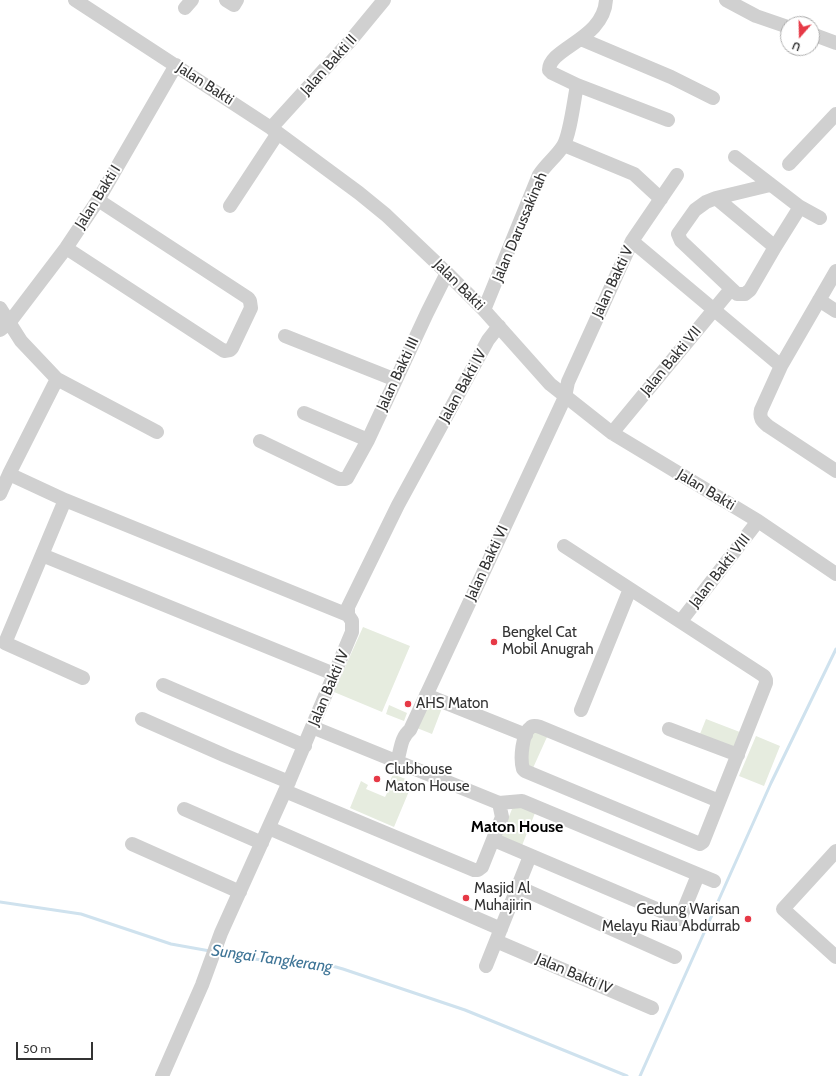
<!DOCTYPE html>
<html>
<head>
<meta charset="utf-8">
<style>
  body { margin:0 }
  #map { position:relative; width:836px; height:1076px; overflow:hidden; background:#fff; font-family:Cabin,sans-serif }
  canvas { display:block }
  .north { position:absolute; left:780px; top:16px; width:40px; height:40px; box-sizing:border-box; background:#fff; border:1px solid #adadad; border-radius:50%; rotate:200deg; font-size:11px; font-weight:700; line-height:16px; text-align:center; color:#333 }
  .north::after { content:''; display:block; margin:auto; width:14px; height:18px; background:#e63946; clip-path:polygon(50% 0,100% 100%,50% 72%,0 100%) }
  .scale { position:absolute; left:16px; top:1042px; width:77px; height:18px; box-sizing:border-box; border:2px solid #333; border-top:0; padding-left:5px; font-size:12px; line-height:14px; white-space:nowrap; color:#333; -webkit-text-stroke:3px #fff; paint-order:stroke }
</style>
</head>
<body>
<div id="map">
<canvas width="836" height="1076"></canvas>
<div class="north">U</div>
<div class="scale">50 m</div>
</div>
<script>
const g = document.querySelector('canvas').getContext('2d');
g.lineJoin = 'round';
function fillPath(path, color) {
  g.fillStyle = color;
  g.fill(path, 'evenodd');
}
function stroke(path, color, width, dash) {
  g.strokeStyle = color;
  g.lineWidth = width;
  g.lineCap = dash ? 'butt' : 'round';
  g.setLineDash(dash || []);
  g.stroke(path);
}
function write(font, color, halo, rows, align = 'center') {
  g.font = font + ' Cabin,sans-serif';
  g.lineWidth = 4;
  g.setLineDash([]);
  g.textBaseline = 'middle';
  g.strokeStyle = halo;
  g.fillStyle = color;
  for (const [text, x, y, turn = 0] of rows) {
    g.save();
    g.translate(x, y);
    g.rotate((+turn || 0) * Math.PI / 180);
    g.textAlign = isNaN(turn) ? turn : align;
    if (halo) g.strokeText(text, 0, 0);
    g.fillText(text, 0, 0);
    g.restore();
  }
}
const green = new Path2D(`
  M363,627L410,646L382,712L334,692Z
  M428,702L442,708L432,734L417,728Z
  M389,705L407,713L404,721L386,714Z
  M706,719L745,734L737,754L698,739Z
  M537,732L547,737L533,768L526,766L528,736L532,733Z
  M756,736L780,746L764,786L739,776Z
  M393,774L408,780L412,784L394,827L350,808L361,781L368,785L366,789L385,797L388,791L386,790Z
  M514,804L535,813L521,848L500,839Z`);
const stream = new Path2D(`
  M0,902L81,914L171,944L210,951
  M218,953C235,956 252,959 270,961C296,962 318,961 343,969L465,1010L627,1076
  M640,1076L771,783L836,649`);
const minor = new Path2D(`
  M75,0L271,128L359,193L386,215L447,273L484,310L550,384L612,433L758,521L836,574
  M226,0L234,5L237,0
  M726,0L756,16L788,27
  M185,8L192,0
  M812,34L836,43
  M581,39L671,77L713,98
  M577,85L668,120
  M271,128L351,40L384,0
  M564,145L634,174L661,199
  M735,157L800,207L820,218
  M789,164L836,114
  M770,185L716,198L706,202L695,210L678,234L681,241L737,294H745L750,290L775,247L800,207
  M716,198L775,247
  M230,206L278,133
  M632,241L781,366
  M66,248L224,351L230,350L232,348L251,308L250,301L248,298L98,200
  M836,271L781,366L761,410C759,418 762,421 768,426L836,471
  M819,300L836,311
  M0,308L21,341L57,379L157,432
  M484,310L539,175C546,164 556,157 563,146C570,135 574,100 577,85L552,73L549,70C549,48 604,39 606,0
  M0,330L9,323L66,248L98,200L176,65
  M285,336L396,380
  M304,413L368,440
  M612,433L731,289
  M260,441L339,479H345L347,478L368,440L427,313L447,273
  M9,474L65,500L5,643L83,678
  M0,494L9,474L57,379
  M65,500L348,615
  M564,546L764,676L766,680V683L703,842L700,844L525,771L523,769C520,759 522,733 531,727C533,725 537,726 540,727L719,801
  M42,555L334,674
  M681,621L758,521
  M163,685L305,746
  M426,695L526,735
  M581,710L630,589
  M142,719L226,756L289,782
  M312,727L499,803L522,801L714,881
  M669,729L738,755
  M397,761C401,751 400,738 410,730L565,397L568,382L632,241L677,175
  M285,791L474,870H478L482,867L502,817L499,803
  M184,809L262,843
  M269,828L501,929
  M494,840L680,919L698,875
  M132,844L240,892
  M836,851L783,909L836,957
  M518,887L675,957
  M496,941L652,1008
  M486,966L528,861
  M162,1076L202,985L221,933L285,791L352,632V621L348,615V607L398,505L488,340L499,326`);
const markers = [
  [494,642,4,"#e63946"],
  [408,704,4,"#e63946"],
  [377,779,4,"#e63946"],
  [466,898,4,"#e63946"],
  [748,919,4,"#e63946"]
];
const streetNames = [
  ["Jalan Bakti II",329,65,-48],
  ["Jalan Bakti",205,84,33],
  ["Jalan Bakti I",98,197,-58],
  ["Jalan Darussakinah",520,227,-67],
  ["Jalan Bakti V",613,282,-65],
  ["Jalan Bakti",459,285,45],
  ["Jalan Bakti VII",671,361,-50],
  ["Jalan Bakti III",398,374,-65],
  ["Jalan Bakti IV",463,386,-61],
  ["Jalan Bakti",706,490,31],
  ["Jalan Bakti VI",487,563,-65],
  ["Jalan Bakti VIII",720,571,-52],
  ["Jalan Bakti IV",329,688,-67],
  ["Jalan Bakti IV",574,974,23]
];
const poiNames = [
  ["Bengkel Cat",502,633],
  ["Mobil Anugrah",502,650],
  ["AHS Maton",416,704],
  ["Clubhouse",385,770],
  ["Maton House",385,787],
  ["Masjid Al",474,889],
  ["Muhajirin",474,906],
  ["Gedung Warisan",740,910,"right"],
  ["Melayu Riau Abdurrab",740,927,"right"]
];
const neighbourhoodNames = [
  ["Maton House",517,827]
];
const waterNames = [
  ["Sungai Tangkerang",272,959,8]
];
fillPath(green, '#e6ecdf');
stroke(stream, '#cfe2ee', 3);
stroke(minor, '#d0d0d0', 14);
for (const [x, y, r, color] of markers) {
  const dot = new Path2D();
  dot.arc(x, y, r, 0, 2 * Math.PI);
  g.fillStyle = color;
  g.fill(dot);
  stroke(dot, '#fff', 1.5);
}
write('15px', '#333', '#fff', streetNames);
write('15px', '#333', '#fff', poiNames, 'left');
write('bold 16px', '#000', '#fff', neighbourhoodNames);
write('italic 16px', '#3f7597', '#fff', waterNames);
</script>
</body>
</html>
